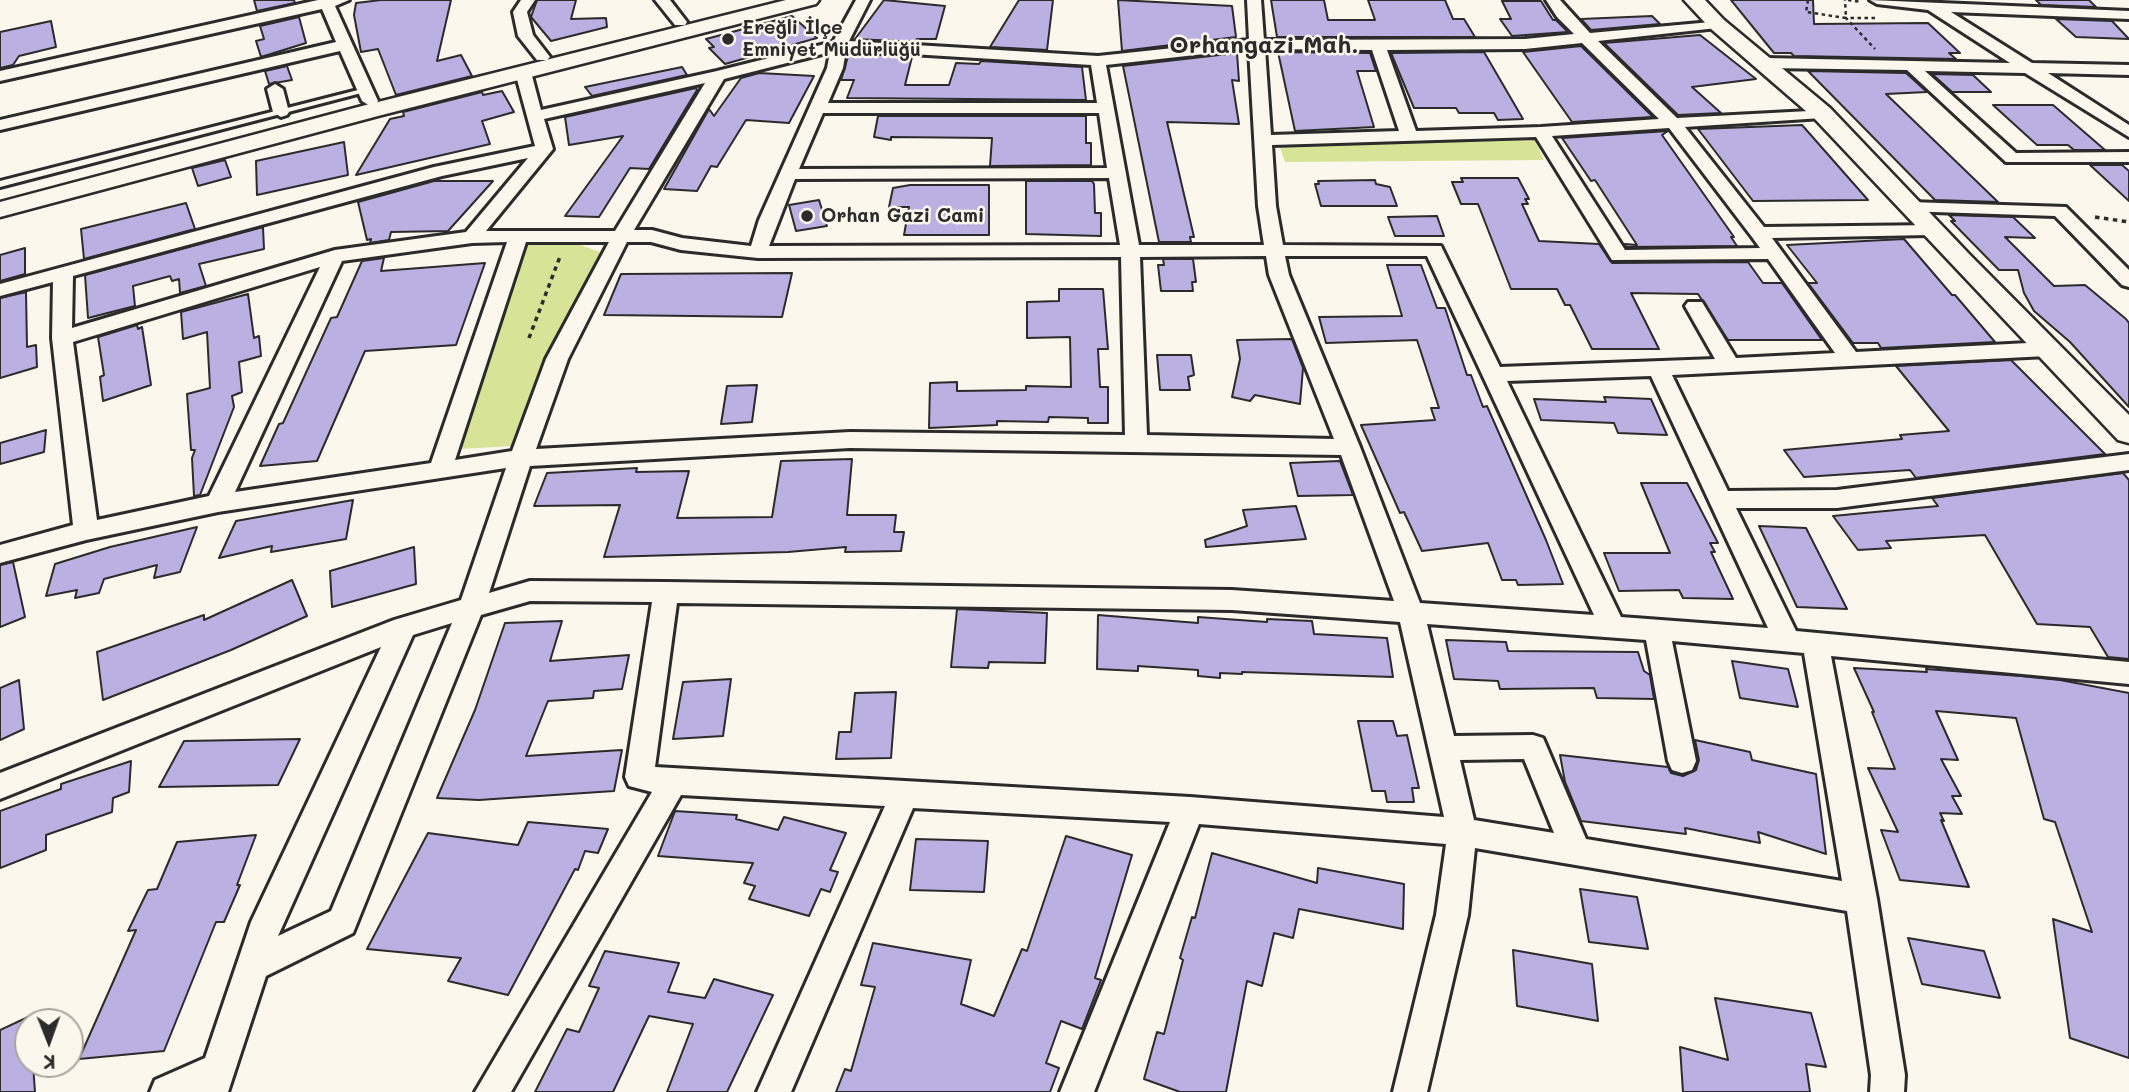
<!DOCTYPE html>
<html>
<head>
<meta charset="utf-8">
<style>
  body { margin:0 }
  #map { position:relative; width:2129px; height:1092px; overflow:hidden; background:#fbf7ec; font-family:Mali,sans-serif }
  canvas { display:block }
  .north { position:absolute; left:14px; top:1008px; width:70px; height:70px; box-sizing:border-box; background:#fbf7ec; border:2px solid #a8a59f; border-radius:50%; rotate:179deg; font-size:19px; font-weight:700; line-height:28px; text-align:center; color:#2b2b2b }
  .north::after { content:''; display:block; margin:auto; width:24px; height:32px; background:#2b2b2b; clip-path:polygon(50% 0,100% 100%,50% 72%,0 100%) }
</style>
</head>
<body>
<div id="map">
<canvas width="2129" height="1092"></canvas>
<div class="north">K</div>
</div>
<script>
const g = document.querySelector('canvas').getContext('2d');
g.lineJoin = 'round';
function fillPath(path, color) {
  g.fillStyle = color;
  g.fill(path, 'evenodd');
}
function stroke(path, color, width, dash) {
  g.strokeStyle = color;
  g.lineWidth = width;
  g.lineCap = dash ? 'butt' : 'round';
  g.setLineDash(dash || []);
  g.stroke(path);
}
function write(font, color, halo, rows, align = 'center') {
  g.font = font + ' Mali,sans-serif';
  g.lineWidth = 5;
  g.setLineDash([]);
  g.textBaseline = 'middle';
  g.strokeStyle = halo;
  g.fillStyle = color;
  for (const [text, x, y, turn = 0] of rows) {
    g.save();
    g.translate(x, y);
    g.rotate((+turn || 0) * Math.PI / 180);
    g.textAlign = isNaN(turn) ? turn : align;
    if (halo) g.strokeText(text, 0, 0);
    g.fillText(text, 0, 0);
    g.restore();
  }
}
const green = new Path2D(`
  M1533,135L1544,160L1285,162L1279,144Z
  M566,240L600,252L512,446L459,449L528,243Z`);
const building = new Path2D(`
  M254,0H294L295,3L257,11Z
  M381,0H451L437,61L461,55L472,76L396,95L378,49L361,52L354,15L356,3Z
  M537,0H576L571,19L606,18L607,27L551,41L531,17Z
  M884,0L945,6L936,39H917L916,42L855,39Z
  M1019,0H1053L1047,50L990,47Z
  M1118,0L1232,6L1236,37L1122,51Z
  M1271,0H1324L1328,20H1375L1368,0H1445L1453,19H1464L1475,37H1277Z
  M1731,0H1813L1814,24L1928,23L1960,53H1949L1956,59L1794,56L1791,53H1774Z
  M2036,0H2089L2096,7L2041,5Z
  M1502,1H1541L1553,20H1556L1568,32L1512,36L1500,19H1511Z
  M792,16L817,38L725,64L709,48L714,47L706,39Z
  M1652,16L1660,24L1591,30L1581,19Z
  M299,17L306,43L261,57L256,41L264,39L260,26Z
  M2056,19L2112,21L2129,39L2076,37Z
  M51,21L56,47L19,56L13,65L0,68V32Z
  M1700,35L1756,79L1692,87L1721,113L1678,115L1604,43Z
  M1581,46L1653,117L1572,122L1523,52Z
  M1278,52L1370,53L1376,71H1357L1374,127L1295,131Z
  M1484,52L1523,119L1498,120L1494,113H1459L1456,108H1414L1391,53Z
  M849,53L912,57L905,85H949L956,63L979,64L981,61L1082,67L1086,100L847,98L854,80H841Z
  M1237,53L1239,81L1232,80L1239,124L1167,122L1194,237H1190L1191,242H1159L1123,66Z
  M287,66L292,80L269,84L265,71Z
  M682,67L687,75L592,96L585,87Z
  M1808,71L1906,73L1927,92L1886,94L1998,202L1935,200Z
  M759,73L814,76L789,123L746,120L717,167L711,166L697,191L664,189L709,109L714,116L741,78Z
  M1932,74L1973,75L1991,92H1952Z
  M696,88L697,90L649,169L630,168L599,217L565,216L623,136L569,145L565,117Z
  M502,91L514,112L482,121L490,144L356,175L390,119L404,116L403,112L482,92L483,95Z
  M1993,105H2053L2105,150H2074L2068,145H2037Z
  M878,116H1086V143H1091V165L990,166L992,138L891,137V140L874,137Z
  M1802,125L1868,200L1753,201L1698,129Z
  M1668,131L1662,135L1734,237H1731L1737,246L1626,247L1625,244L1637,245L1595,180L1591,181L1562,138Z
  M344,142L348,175L257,195L256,161Z
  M225,160L231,177L198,186L192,168Z
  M2090,165H2122L2129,171V201Z
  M1461,178H1518L1529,199H1525L1528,204H1522L1539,241L1599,244L1612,263L1748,262L1763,283H1782L1822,340H1728L1698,294L1631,293L1659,349H1592L1570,305H1565L1557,289H1511L1478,204H1461L1452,182H1463Z
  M1375,180L1376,184L1390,187L1397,206H1321L1315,184H1319L1318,181Z
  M434,181H493L448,231L391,232L389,240L370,243L371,239L367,240L358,202Z
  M1026,181H1092L1094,184L1095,213H1101V236L1026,234Z
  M910,185H989V235H904L909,207H889L893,188Z
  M819,200L827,226L796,231L789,205Z
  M186,203L195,229L84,259L81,229Z
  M1949,215L2013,217L2035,238L2005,237L2054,286L2085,285L2126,319L2129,323V407L2070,342L2034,311L2024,293L2018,270H1999L1951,221H1955Z
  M1437,216L1444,236H1395L1388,217Z
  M263,227L264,249L199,264L206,286L180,293L179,279L172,281L170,276L133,286L135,306L88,318L85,275Z
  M1904,239L1952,295H1955L1995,342L1881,348L1878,343H1853L1808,283H1817L1787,245Z
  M25,248V274L0,281V255Z
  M384,258L381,271L485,263L456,345L365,351L317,461L260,466L279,424L283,423L331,318L337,317L362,261Z
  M1163,259H1193L1196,282H1192L1193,291H1161L1158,265H1164Z
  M1387,265H1421L1437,308H1445L1467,375H1471L1483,407L1487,406L1546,540L1563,584L1518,585L1516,580H1502L1488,543L1422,551L1404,512L1400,513L1361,425L1435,420L1431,408H1439L1417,340L1326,343L1319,317L1402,316Z
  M792,273L782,317L604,315L621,274Z
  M1059,289H1103L1108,349H1098L1100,387H1108V423H1088V418L1049,417L1048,422L997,421V425L929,428L930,383L957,382V391L1026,390V386L1071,387L1070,337L1027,338V302L1059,301Z
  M26,292L27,347L36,345L37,367L0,378V298Z
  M248,294L254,338L259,336L261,356L239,362L242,392L232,396L234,407L200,495L194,496L192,458L195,450H191L187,394L210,388L207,332L183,339L181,312Z
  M137,325L138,329L142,327L151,385L103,401L100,377L104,375L98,337Z
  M1292,339L1303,368L1300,404L1255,395L1250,401L1232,397L1240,359L1237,340Z
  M1157,355H1191L1194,375L1188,377L1190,390H1160Z
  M2011,360L2105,454L1916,478L1910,470L1804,477L1784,450L1902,439L1900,435L1949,431L1896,366Z
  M757,385L752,422L721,424L727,386Z
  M1604,397L1651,399L1667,435L1618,433L1614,423L1541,420L1534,399L1606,402Z
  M46,430L44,452L0,464V443Z
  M852,459L847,515H896L894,532H904L901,551L845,552L846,547L788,552L604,557L620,505L534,506L547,473L637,468L636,472L689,471L677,518L772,517L781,461Z
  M1340,461L1353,495L1298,496L1290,463Z
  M2123,473L2129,480V659L2108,657L2090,627L2037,624L1985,535L1886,541L1891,548L1858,550L1833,516L1938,506L1932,498Z
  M1641,483H1687L1718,543H1710L1715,552H1711L1733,599L1683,598L1679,590L1619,591L1604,553H1670Z
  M353,500L346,539L271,552L272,546L219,558L236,521Z
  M1296,506L1306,539L1206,547L1205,540L1247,526L1243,510Z
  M1759,526L1806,528L1847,609L1797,607Z
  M197,527L180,572L154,578L157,565L104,579L99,593L75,598L77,590L46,596L55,564L110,547Z
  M414,547L416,584L332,607L330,571Z
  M13,562L25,617L0,627V565Z
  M292,580L307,616L231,650L103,700L97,652L204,615V620Z
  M957,609L1047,613L1045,663L989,662L988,668L951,667Z
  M1098,615L1198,623V617L1267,622V619L1312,621L1314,634L1387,638L1393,677L1242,672V674L1220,673V678L1198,676V670L1138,666V671L1097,669Z
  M562,621L550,661L629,655L622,689L594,691L593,698L548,701L526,756L622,750L614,791L479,800L437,798L475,710L505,623Z
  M1446,640L1506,642L1508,651L1638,652L1644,671L1650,675L1654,699L1597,698L1594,688L1500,689L1498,681L1454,679Z
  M1732,661L1788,669L1798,707L1740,698Z
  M1854,668L1927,672L1926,669L2021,676L2060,680L2129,693V1058L2070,1038L2053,919L2092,932L2055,822L2044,819L2016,718L1936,711L1958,760L1941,759L1961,796H1952L1962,814L1940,813L1944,821L1941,820L1969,887L1900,880L1881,830L1898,832L1868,768L1895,769L1872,712H1874Z
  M731,679L723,736L673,739L683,682Z
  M19,680L24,729L0,740V688Z
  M896,692L891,758L836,759L839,732H851L855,693Z
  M1358,721H1393L1397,736L1407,735L1419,788H1412L1414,802H1387L1385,791H1372Z
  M300,739L278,785L159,787L184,741Z
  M1695,740L1750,752L1752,760L1816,774L1826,854L1758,832L1760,843L1685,828L1686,834L1581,821L1565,782L1560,755L1668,767L1671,773L1683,776L1696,770L1699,760Z
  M131,761L129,792L113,798L112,812L46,835V850L0,868V811L61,789V784Z
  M675,811L737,815L736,819L778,830L784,817L846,833L830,870L838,872L830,892L821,889L809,916L749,899L755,886L744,883L753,863L658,856Z
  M528,822L608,829L598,853L585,851L578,870L575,869L508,995L448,981L461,958L367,949L428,833L518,845Z
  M256,835L237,885H240L224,922H216L164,1051L79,1059L136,930L128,931L148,890L157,889L177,842Z
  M1066,836L1132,855L1095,978L1101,980L1082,1029L1061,1021L1046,1063L1059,1068L1050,1092H836L845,1069L851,1071L875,987L861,985L873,943L971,960L961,1004L994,1016L1022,949L1027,951Z
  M916,839L988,841L984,892L910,890Z
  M1212,853L1317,883L1318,868L1404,884L1403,929L1299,909L1293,938L1274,933L1262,986L1247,981L1226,1092H1180L1144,1079L1157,1032L1164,1034L1183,960L1180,958L1192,917L1195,918Z
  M1580,889L1637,897L1648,949L1589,942Z
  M1908,938L1984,951L2000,998L1922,984Z
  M1513,950L1592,964L1598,1021L1517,1006Z
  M605,951L679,963L668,992L705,998L714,979L773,995L727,1092H667L693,1024L649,1016L613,1092H535L567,1029L579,1032L599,988L589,986Z
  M1715,998L1811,1013L1826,1067L1806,1064L1810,1092H1683L1680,1047L1728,1060Z
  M28,1017V1064H33L35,1092H0V1030Z`);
const pathFar1 = new Path2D(`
  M1808,0L1806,12L1846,18L1845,0
  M1848,0L1861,2
  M1875,18H1846L1875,49`);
const path = new Path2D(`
  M2095,217L2129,222
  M529,338L561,254`);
const lane = new Path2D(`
  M362,89L369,91L0,187V181Z`);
const street = new Path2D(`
  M318,0H349L335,6L378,101L376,104L370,106L362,101L340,51L0,130V120L336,42L322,9L0,81V71Z
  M521,0H535L527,12L533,35L550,57L547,60H537L518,36L513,12Z
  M655,0H670L687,22L685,25H675Z
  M856,0H870L849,41L1098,56L1249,40L1247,0H1261L1264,40L1525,39L1574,34L1557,17L1546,0H1560L1590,33L1722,21L1724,24L1717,28L1598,41L1677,118L1828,110L1830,113L1822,118L1685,127L1764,227L1937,225L1939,229L1930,235L1772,238L1856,352L2047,342L2054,344L2057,349L2054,354L2047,356L1672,375L1728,491L1837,490L2129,454V470L1837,508H1736L1796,631L2129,662V684L1831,656L1877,899L1905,1075L1904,1092H1870L1871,1075L1847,911L1475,848L1468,915L1427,1092H1393L1436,915L1446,844L1199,824L1094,1092H1060L1170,822L913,808L791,1092H757L885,806L681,795L511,1092H475L652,792L629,786L625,777L652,602L530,601L481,615L353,933L266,976L228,1092H150L155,1080L205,1058L251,922L381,647L0,799V773L394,620L461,600L506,468L218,512L86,540L0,563V545L73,525L52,338L53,282L0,296V284L434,167L535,146L515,72L517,69L523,67L531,72L541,110L717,71L833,42ZM1582,43L1659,119L1541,127L1416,131L1387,50L1525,49ZM1249,49L1258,206L1264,245H1139L1106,65ZM1265,49L1372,50L1399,131L1271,135ZM846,50L1091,65L1097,103H828L843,68ZM830,52L827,68L759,220L751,246L682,238L652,230H634L724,79ZM705,83L615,231H486L553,149L544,119ZM823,113H1099L1107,168L799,169ZM1669,128L1752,237L1760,248L1625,250L1552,136ZM1536,137L1612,260L1768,259L1835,353L1736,358L1702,302H1688L1685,306L1715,359L1500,367L1441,246L1283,245L1276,206L1272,145ZM528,158L466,232L335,250L72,328L73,276L442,176ZM1109,178L1120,245L769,246L795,179ZM507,242L431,463L235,492L342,261L472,243ZM526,242H609L546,359L512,451L455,460ZM627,242H651L681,250L758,258L1121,257L1125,435L850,432L536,449L568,359ZM1266,256L1269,275L1334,439L1147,435L1140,257ZM1285,256H1427L1594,615L1420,603L1360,447L1289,275ZM320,267L209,496L97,520L73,342ZM1651,376L1768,628L1621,617L1507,381ZM850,448L1341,455L1394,601L1232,590L666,582L530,581L489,593L530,466ZM677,603L1232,610L1400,622L1444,817L1190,797L655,767ZM452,623L331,911L278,936L413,635ZM1427,624L1646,640L1668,761L1672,770L1682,773L1692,770L1696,761L1672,641L1804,653L1842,881L1586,839L1543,738L1533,735L1454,736ZM1524,759L1554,833L1474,820L1460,760Z
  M1870,0L2129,11V19L1951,12L2032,63L2129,65V75L2048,73L2129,125V137L2025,73L1925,71L2016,153L2129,152V162H2006L1907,70L1766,68L1758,63L1766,58L2010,63L1928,10L1877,4Z
  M275,84L283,89L289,112L287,115L281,117L273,112L267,89Z
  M1909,202L2066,207L2129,270V287L2122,285L2055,216L1903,211L1900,207L1903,203Z`);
const secondary = new Path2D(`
  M786,0H819L816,4L378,116L0,217V202L362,106Z
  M1684,0H1705L1724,20L1830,108L1970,255L2129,415V443L2118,440L1814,118L1710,28Z`);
const markers = [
  [728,39,7,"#2b2b2b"],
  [807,216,7,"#2b2b2b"]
];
const farPoinames = [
  ["Ereğli İlçe",742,28],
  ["Emniyet Müdürlüğü",742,50],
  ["Orhan Gazi Cami",821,216]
];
const farDistrictnames = [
  ["Orhangazi Mah.",1264,46]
];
fillPath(green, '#d7e396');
fillPath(building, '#bbb0e2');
stroke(building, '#2b2b2b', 2);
stroke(lane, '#2b2b2b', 6);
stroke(street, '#2b2b2b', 6);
stroke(secondary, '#2b2b2b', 5);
stroke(pathFar1, '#2b2b2b', 2.5, [3.5, 3.5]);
stroke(path, '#2b2b2b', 3.5, [4.5, 4.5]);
fillPath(lane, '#fbf7ec');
fillPath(street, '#fbf7ec');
fillPath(secondary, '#fbf7ec');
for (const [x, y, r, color] of markers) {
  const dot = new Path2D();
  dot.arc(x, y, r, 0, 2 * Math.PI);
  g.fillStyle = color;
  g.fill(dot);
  stroke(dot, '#fbf7ec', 2.5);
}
write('bold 19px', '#2b2b2b', '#fbf7ec', farPoinames, 'left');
write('bold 24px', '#2b2b2b', '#fbf7ec', farDistrictnames);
</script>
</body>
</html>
